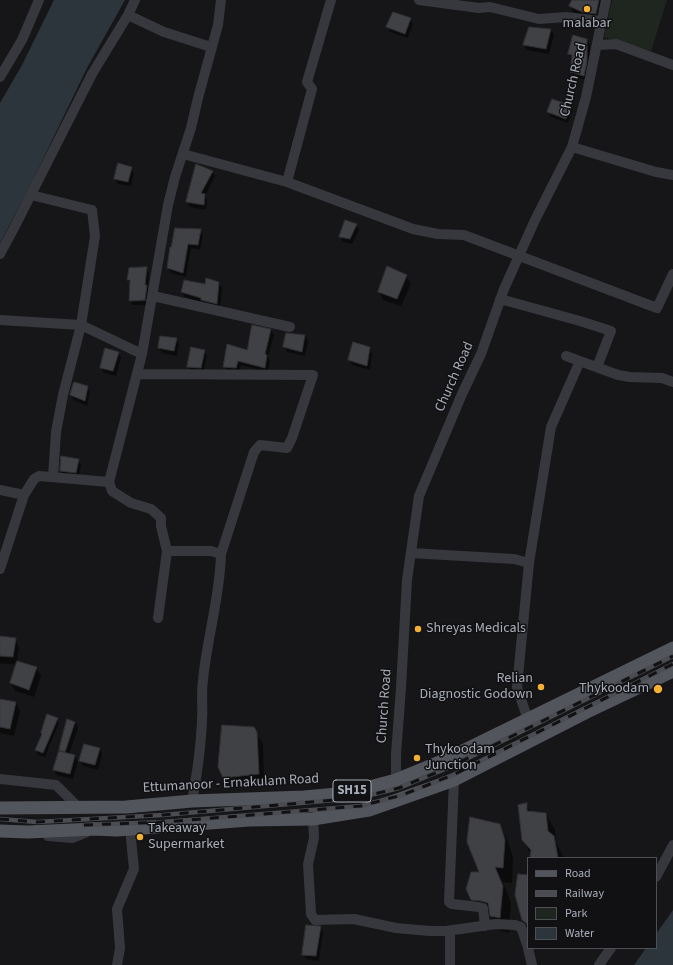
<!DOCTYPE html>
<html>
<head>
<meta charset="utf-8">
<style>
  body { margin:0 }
  #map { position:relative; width:673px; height:965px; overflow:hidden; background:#161618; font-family:"Source Sans 3",sans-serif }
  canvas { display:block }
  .legend { position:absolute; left:527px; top:857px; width:130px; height:92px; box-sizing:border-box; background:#111113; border:1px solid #4d4f55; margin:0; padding:5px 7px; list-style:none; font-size:12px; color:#a8adb8 }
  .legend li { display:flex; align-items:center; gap:8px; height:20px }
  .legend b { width:20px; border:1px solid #4d4f55 }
</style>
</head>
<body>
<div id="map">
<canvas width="673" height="965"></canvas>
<ul class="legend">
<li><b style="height:5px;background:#53555c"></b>Road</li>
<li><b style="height:5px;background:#4a4c52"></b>Railway</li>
<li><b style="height:11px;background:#1e261f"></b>Park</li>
<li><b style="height:11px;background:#2c353c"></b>Water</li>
</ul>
</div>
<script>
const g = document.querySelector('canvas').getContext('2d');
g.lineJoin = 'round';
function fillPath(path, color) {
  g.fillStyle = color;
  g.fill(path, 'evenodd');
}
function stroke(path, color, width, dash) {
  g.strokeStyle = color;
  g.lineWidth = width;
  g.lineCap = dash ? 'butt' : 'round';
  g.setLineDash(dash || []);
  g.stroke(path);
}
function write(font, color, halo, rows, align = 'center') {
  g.font = font + ' "Source Sans 3",sans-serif';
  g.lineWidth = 3;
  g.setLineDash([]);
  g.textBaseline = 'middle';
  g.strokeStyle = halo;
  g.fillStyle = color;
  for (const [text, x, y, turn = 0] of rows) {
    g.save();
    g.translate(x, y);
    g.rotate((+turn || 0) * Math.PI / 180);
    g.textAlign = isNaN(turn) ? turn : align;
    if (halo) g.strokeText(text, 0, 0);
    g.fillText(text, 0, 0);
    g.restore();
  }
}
const green = new Path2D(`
  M612,0H667L651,51L604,37Z`);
const water = new Path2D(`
  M54,0H125L87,68L29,188L0,243V103L22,65Z
  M673,910V965H634L646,948H656V934Z`);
const shadow = new Path2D(`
  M573,0H605L600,20L574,13L570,6Z
  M410,19L413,24L408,38L390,32L388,27Z
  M530,28L551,30L554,35L549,54L527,50L524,45Z
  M587,40L590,45L589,68L586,80L574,77L571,72L572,59L569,54Z
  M569,106L572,111L568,123L551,117L548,112Z
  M131,168L134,173L131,186L118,184L115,179Z
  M212,171L215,176L205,196L207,200L206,210L190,207L187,202Z
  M346,221L356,225L359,230L352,244L343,242L340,237Z
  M200,230L203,235L200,250L191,248L186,277L171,273L168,268L171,248Z
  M146,268L149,273L148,288L150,291L148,299L132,300V302L148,301L147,305H133L130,300L131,284L128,280Z
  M406,276L411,284L401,306L383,300L379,292Z
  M219,283L222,288L220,308L185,297L182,292Z
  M253,326L271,330L274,335L268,357L270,361L268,372L241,365L239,373L227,371L224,366L248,351Z
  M287,334L305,336L308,341L305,356L287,352L284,347Z
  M161,337L176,339L179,344L177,356L162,353L159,348Z
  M369,348L372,353L370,370L352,365L349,359Z
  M205,351L207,356L203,373L191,371L188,366Z
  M118,353L121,358L116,376L104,373L101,368Z
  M87,386L90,392L87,406L74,400L71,395Z
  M78,460L81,465L79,477L64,476L61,471Z
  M0,637L15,639L19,647L17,662L36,668L41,676L34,697L15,691L11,683L17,665L0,663Z
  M0,700L16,703L20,711L14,736L0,733Z
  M57,719L59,723L45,757L38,755L36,750Z
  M75,723L78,728L69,754L75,756L78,761L73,779L57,775L54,770L61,753L60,750Z
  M253,728L263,744L264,784L230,788L224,778Z
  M100,749L102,754L98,770L83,766L80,761Z
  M526,804L531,813L546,814L555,830L556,842L564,858H531L532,856L523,840Z
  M499,825L508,841L513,857L512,883L503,882L511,903L509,933L500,931L492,917L481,915L472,899L480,873Z
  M528,876V929L523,920Z
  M320,927L323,932L319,961L306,959L303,954Z`);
const building = new Path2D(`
  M572,0H599L596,14L582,12L569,6Z
  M393,12L411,18L405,34L386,27Z
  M529,27L551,29L546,49L523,45Z
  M573,35L587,39V62L584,76L570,72L572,55L568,54Z
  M552,99L570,105L566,119L547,112Z
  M118,163L132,167L128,182L114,179Z
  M196,164L213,171L201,193L205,194L204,205L186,202Z
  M345,220L357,224L350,239L339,237Z
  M175,228L201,229L198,245L188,244L183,273L167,268L170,247H171Z
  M387,266L407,275L397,299L378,292Z
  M147,267L145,285H147L145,300L129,301L130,280H127L129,268Z
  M206,278L219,282L217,304L201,300V298L181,292L184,280L205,284Z
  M252,325L271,329L265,354L267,355L265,368L238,361L236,368L223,367L227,344L247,350Z
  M286,333L305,335L302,352L283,347Z
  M160,336L177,338L174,351L158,348Z
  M353,342L370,347L367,366L348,360Z
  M191,347L205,350L201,368L187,367Z
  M105,348L119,352L113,371L100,368Z
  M74,382L88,386L85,401L70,395Z
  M61,456L79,459L76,473L60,471Z
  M0,636L16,638L13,657L0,656Z
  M17,661L37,667L29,690L10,683Z
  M0,699L16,702L10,729L0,727Z
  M47,714L58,718L43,753L35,750L42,734L41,733Z
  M67,719L75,722L65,752L59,750Z
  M222,725L254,727L257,732L259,774L223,778L218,767Z
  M84,744L100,748L95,765L79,761Z
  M59,751L75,755L70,774L53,770Z
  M527,803V811L546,813L548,831L554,836L558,858H530L531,850L522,840L518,805Z
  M470,817L500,824L505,840L503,868L495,867L503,886L500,918L490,916L488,903L481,901L471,900L466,889L471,872H479L467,842Z
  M518,874L528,875V927L526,923L522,920L515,895Z
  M306,925L321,926L316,956L302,955Z`);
const minor = new Path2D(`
  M419,0L479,8L490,7L539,19L566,17L601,21
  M128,15L164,32L211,47
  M598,45L616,44L673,65
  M0,77L22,40L39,0
  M572,147L656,172L673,175
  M183,154L287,182L413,229L438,234L464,235L657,308L673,274
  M287,182L312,89L307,82L331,0
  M31,195L92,210L95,236L81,325L63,395L56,432L53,477
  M0,254L14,228L92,74L128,15L135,0
  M153,296L290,327
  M500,299L580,321L611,331L597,367
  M0,320L81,325L142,354
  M566,356L618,375L630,377L662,378L673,382
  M137,374L313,375L292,438L287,448L260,445L254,452L221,554
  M0,490L24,495L34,479L39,476L109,482
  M411,553L514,559L529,563
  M0,569L24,495
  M158,618L167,551
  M528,720L517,687L529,563L551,427L580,361
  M0,779L56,785L79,808
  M396,780V754L401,688L407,580L419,496L462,394L481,354L504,289L535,220L572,147L586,97L606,0
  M454,780L449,902L452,904L479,907L483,908L485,926
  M192,801C197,774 201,747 202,720C203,707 201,693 203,680C207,638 220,597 221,554L211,551H167L161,526V518L151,509L131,503L112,491L109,482L142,354L168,205L175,177L191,128L198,98L218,25L221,0
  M313,819L314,838L308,864L311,914L315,920L354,919L396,928L430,931H446L496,924L515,925L521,927L528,947
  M48,836L72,838L87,832
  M656,877L673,845
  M450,931V965
  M528,948L532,965
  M117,965L120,948L117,909L134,869L130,829
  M599,965L611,948`);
const major = new Path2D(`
  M0,808L126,807L192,801L304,797L337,794L362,789L396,780L442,761L673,648
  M0,831L28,832L94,829L117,830L249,820L313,819L369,810L454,780L587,712L673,671`);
const rail = new Path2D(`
  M0,819L37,822L163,815L358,798L399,788L450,767L673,656
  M84,825L165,822L361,806L402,795L453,775L673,664`);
const markers = [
  [587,9,4,"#f2b134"],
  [418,629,4,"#f2b134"],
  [541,687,4,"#f2b134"],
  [658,689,5,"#f2b134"],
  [417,758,4,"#f2b134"],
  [140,837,4,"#f2b134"]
];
const shields = [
  [352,791,38]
];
const shieldNames = [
  ["SH15",352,791]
];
const poiNames = [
  ["malabar",587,24,"center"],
  ["Shreyas Medicals",426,629],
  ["Relian",533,679,"right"],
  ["Diagnostic Godown",533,695,"right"],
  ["Thykoodam",649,689,"right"],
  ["Thykoodam",425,750],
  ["Junction",425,766],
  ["Takeaway",148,829],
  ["Supermarket",148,845]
];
const streetNames = [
  ["Church Road",574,80,-77],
  ["Church Road",455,377,-66],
  ["Church Road",385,706,-86],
  ["Ettumanoor - Ernakulam Road",231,784,-3]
];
fillPath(green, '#1e261f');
fillPath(water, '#2c353c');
fillPath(shadow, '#0007');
fillPath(building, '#404145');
stroke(building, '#303034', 1);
stroke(minor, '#37383d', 10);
stroke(major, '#53555c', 13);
stroke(rail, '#4a4c52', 4.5);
stroke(rail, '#111113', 3, [9]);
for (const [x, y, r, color] of markers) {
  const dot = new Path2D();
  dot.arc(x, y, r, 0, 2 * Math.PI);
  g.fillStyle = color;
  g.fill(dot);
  stroke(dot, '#111113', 1.5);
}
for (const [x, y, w] of shields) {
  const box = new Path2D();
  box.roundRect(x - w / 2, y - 11, w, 22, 3);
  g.fillStyle = '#111113';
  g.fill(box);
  stroke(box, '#a8adb8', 1);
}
write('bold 13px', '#a8adb8', null, shieldNames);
write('14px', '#a8adb8', '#111113', poiNames, 'left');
write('14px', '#a8adb8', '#111113', streetNames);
</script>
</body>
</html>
